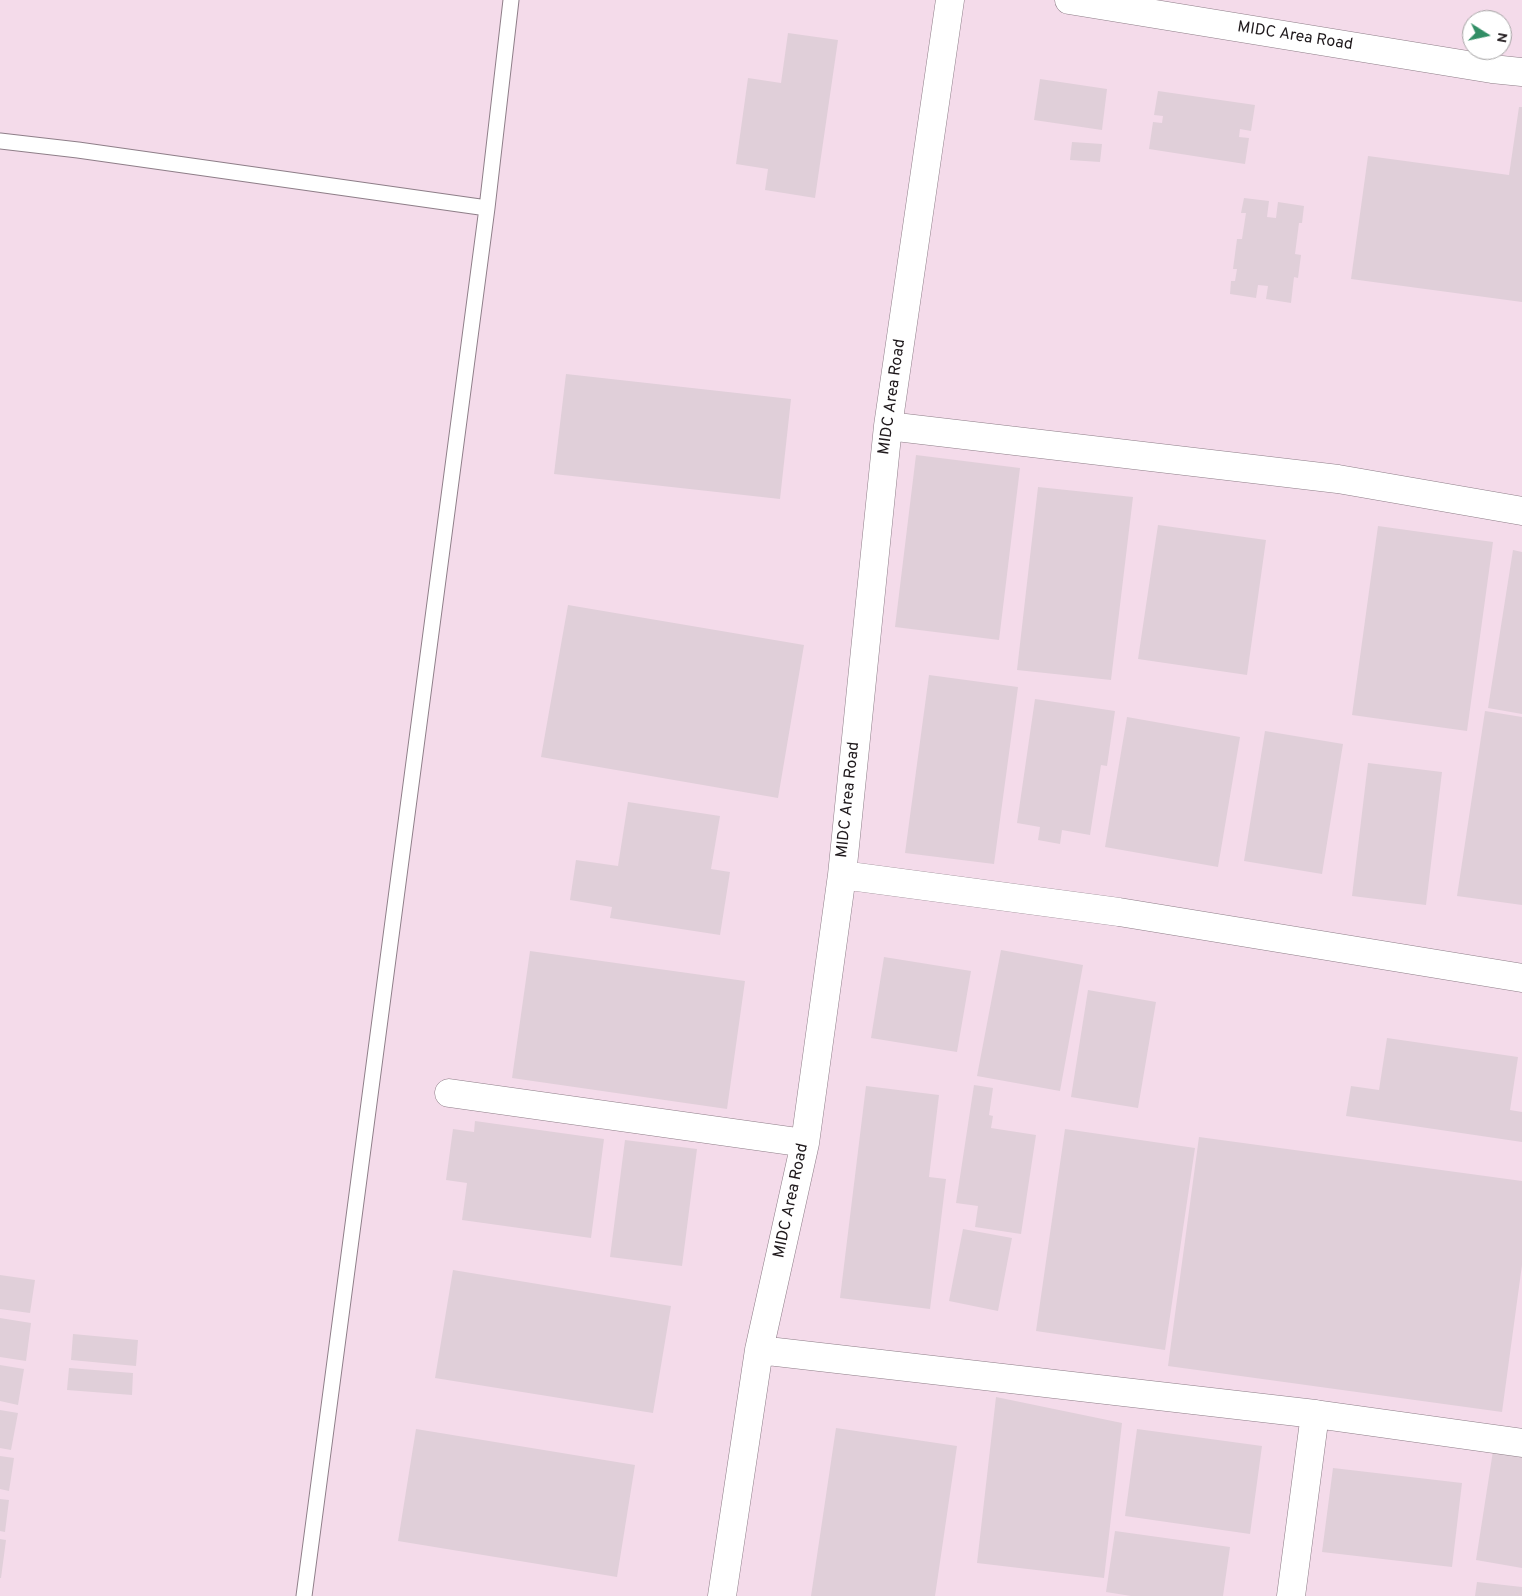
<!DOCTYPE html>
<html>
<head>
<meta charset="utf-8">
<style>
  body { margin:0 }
  #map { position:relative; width:1522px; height:1596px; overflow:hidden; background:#fceaf4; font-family:Overpass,sans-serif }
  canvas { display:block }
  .north { position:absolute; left:1462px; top:10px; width:50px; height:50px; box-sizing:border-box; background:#fff; border:1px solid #a5a3a4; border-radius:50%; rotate:100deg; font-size:14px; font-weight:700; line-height:20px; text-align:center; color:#1f191c }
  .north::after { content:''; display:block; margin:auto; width:18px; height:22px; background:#318e65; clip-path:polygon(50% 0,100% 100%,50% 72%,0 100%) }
</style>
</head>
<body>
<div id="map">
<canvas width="1522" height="1596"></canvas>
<div class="north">N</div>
</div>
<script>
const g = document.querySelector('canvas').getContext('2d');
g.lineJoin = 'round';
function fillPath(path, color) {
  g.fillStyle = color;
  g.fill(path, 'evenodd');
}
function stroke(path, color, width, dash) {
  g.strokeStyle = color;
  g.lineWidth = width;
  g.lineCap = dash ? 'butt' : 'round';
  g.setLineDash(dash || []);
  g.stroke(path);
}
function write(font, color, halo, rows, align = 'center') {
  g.font = font + ' Overpass,sans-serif';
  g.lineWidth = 4.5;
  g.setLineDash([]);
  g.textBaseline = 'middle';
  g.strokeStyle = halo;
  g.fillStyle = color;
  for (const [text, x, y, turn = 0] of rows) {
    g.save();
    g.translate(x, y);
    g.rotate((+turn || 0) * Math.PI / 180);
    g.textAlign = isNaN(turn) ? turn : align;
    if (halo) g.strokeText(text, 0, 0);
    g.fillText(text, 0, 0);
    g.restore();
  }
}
const built = new Path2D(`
  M0,0H1522V1596H0ZM1472,20H1502V50H1472Z`);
const building = new Path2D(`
  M788,33L838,40L815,198L765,190L768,169L736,164L748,78L781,83Z
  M1040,79L1107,89L1102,130L1034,120Z
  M1158,91L1255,105L1251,131L1240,129L1239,137L1249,138L1245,164L1149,149L1153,122L1162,123L1163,116L1154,115Z
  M1519,107H1522V302L1351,279L1368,156L1509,175Z
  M1072,142L1102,144L1100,162L1070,160Z
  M1244,198L1269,201L1267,217L1276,218L1278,202L1304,206L1302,223H1299L1295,254L1301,255L1298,278L1294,277L1291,303L1266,299L1268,286L1258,285L1256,298L1230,294L1231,281H1235L1237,269H1233L1237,239H1242L1246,213H1241Z
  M566,374L791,399L780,499L554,474Z
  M916,455L1020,468L999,640L895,627Z
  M1038,487L1133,497L1111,680L1017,670Z
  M1158,525L1266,540L1247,675L1138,659Z
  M1378,526L1493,542L1467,731L1352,715Z
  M1513,550L1522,552V714L1488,708Z
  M568,605L804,645L778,798L541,757Z
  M929,675L1018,687L994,864L905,853Z
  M1035,699L1115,711L1107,766L1101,765L1090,835L1062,830L1060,844L1038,840L1040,827L1017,823Z
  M1485,711L1522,717V905L1457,896Z
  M1127,717L1240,737L1218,867L1105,847Z
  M1265,731L1343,744L1322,874L1244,861Z
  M1368,763L1442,772L1426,905L1352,896Z
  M628,802L720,816L711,869L730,872L720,935L610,918L612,907L570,900L576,860L618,866Z
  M1001,950L1083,965L1060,1091L977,1076Z
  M530,951L745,981L727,1109L512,1078Z
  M884,957L971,971L957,1052L871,1038Z
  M1088,990L1156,1002L1138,1108L1071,1097Z
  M1387,1038L1518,1057L1510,1110L1522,1112V1142L1346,1116L1351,1086L1379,1090Z
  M974,1085L993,1088L989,1115L993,1116L991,1128L1036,1135L1021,1234L975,1227L978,1206L956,1203Z
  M866,1086L939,1095L929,1177L946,1179L930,1309L840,1298Z
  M475,1121L604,1139L591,1238L462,1220L467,1183L446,1180L453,1129L474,1132Z
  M1065,1129L1195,1148L1165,1350L1036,1331Z
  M1199,1137L1522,1181V1265L1502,1412L1168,1366Z
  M625,1140L697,1149L682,1266L610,1257Z
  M963,1229L1012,1238L998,1311L949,1301Z
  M453,1270L671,1306L653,1413L435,1378Z
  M0,1275L35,1280L30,1313L0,1309Z
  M0,1318L31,1323L26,1361L0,1357Z
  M73,1334L138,1340L136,1366L71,1360Z
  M0,1365L24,1369L18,1405L0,1401Z
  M69,1368L133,1373L132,1395L67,1390Z
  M996,1397L1122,1423L1104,1578L977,1563Z
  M0,1410L18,1413L11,1450L0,1448Z
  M836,1428L957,1446L935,1596H811Z
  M416,1429L635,1465L617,1577L398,1541Z
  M1137,1429L1262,1446L1250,1534L1125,1516Z
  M1493,1451L1522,1455V1568L1476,1560Z
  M0,1456L14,1458L9,1491L0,1489Z
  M1333,1468L1462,1483L1452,1567L1322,1552Z
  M0,1499L9,1500L5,1532L0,1531Z
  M1115,1531L1230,1547L1223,1596H1131L1106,1592Z
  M0,1539L6,1540L1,1578H0Z
  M1477,1582L1522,1587V1596H1475Z`);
const lane = new Path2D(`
  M0,141L78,150L487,208
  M304,1596L487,208L511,0`);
const street = new Path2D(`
  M1069,0L1492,69L1522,72
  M888,426L1338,479L1522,511
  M842,875L1119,912L1522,978
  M449,1093L805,1143
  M759,1350L1315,1414L1522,1443
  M722,1596L759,1350L805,1143L842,875L888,426L950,0
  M1291,1596L1315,1414`);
const streetNames = [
  ["MIDC Area Road",1295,37,9],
  ["MIDC Area Road",893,397,-82],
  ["MIDC Area Road",849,800,-84],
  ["MIDC Area Road",792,1201,-78]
];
fillPath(built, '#f4dbea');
fillPath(building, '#e0cfd9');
stroke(lane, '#8e7e88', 17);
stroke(street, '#8e7e88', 29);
stroke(lane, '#fff', 15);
stroke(street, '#fff', 28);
write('16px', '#1f191c', '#fff', streetNames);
</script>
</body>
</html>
